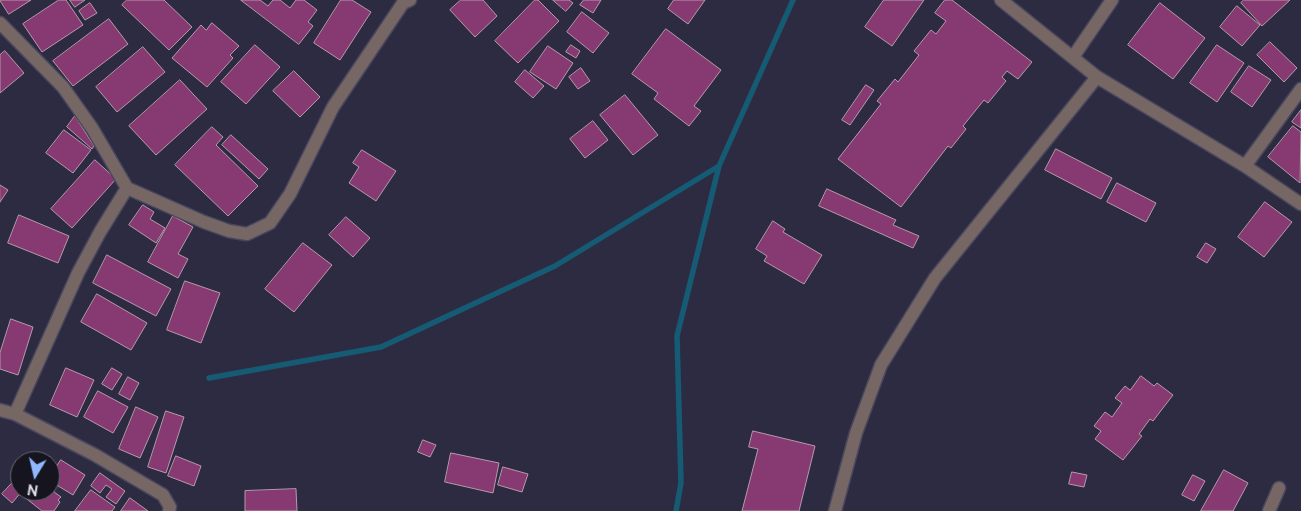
<!DOCTYPE html>
<html>
<head>
<meta charset="utf-8">
<style>
  body { margin:0 }
  #map { position:relative; width:1301px; height:511px; overflow:hidden; background:#2d2b42; font-family:Raleway,sans-serif }
  canvas { display:block }
  .north { position:absolute; left:10px; top:451px; width:50px; height:50px; box-sizing:border-box; background:#16151f; border:1px solid #666571; border-radius:50%; rotate:189deg; font-size:14px; font-weight:700; line-height:20px; text-align:center; color:#dedded }
  .north::after { content:''; display:block; margin:auto; width:18px; height:22px; background:#90b8fd; clip-path:polygon(50% 0,100% 100%,50% 72%,0 100%) }
</style>
</head>
<body>
<div id="map">
<canvas width="1301" height="511"></canvas>
<div class="north">N</div>
</div>
<script>
const g = document.querySelector('canvas').getContext('2d');
g.lineJoin = 'round';
function stroke(path, color, width, dash) {
  g.strokeStyle = color;
  g.lineWidth = width;
  g.lineCap = dash ? 'butt' : 'round';
  g.setLineDash(dash || []);
  g.stroke(path);
}
function fillPath(path, color) {
  g.fillStyle = color;
  g.fill(path, 'evenodd');
}
const stream = new Path2D(`
  M209,378L381,347L555,266L719,166
  M676,511L681,483L677,336L719,166L793,0`);
const building = new Path2D(`
  M0,0H31L9,14Z
  M59,0H66L83,25L42,52L23,24Z
  M70,0H85L75,7Z
  M127,0H164L192,27L169,50L122,5Z
  M241,0H260L268,6L273,0H280L290,8L296,0H304L317,10L308,22L313,26L299,44Z
  M341,0H352L371,12L340,60L314,43Z
  M461,0H483L497,16L475,37L450,10Z
  M535,0H538L559,21L518,63L495,41Z
  M553,0H569L573,3L566,11Z
  M584,0H601L593,13L580,5Z
  M674,0H705L688,24L668,9Z
  M884,0H924L892,46L865,27Z
  M945,0H952L1032,62L1018,79L1007,71L1002,77L1006,81L988,103L984,100L963,126L966,129L951,148L948,146L901,207L838,159L881,104L877,101L895,79L898,82L919,55L914,51L931,30L936,34L946,21L935,13Z
  M1244,0H1290L1262,26L1241,3Z
  M90,3L97,13L85,20L79,11Z
  M1160,3L1205,38L1173,79L1128,45Z
  M1237,6L1260,25L1242,46L1220,27Z
  M582,12L609,33L593,53L567,32Z
  M109,19L128,44L73,86L53,61Z
  M212,23L239,46L230,55L233,58L207,87L172,58L201,25L206,30Z
  M666,29L721,70L694,106L701,111L689,126L654,99L658,93L632,74Z
  M1270,42L1297,68L1284,82L1257,55Z
  M255,45L280,67L246,104L221,82Z
  M571,45L580,51L576,58L566,52Z
  M1217,45L1244,63L1217,102L1190,83Z
  M548,46L573,63L556,89L530,72Z
  M143,47L165,72L117,112L96,87Z
  M5,51L24,73L0,93V55Z
  M1249,66L1271,80L1252,107L1231,92Z
  M581,68L590,81L578,89L569,77Z
  M525,70L544,86L533,98L515,82Z
  M294,71L320,97L300,117L273,91Z
  M180,80L207,109L156,155L129,126Z
  M866,85L874,90L850,125L842,120Z
  M625,95L658,135L633,155L600,115Z
  M1301,110V128L1292,122Z
  M75,116L94,146L92,149L67,127Z
  M593,121L608,140L585,158L570,139Z
  M1293,126L1301,132L1300,183L1268,157Z
  M212,127L223,137L216,145L258,186L228,216L175,165Z
  M64,130L91,150L73,173L46,153Z
  M231,135L268,169L259,179L222,145Z
  M1056,149L1112,178L1101,199L1045,170Z
  M362,150L396,171L376,201L349,183L359,167L353,163Z
  M95,160L116,179L72,228L51,209Z
  M1117,183L1156,203L1146,222L1107,202Z
  M0,185L8,190L0,202Z
  M827,189L896,220L893,225L919,236L913,248L819,206Z
  M1265,202L1292,222L1264,257L1238,237Z
  M143,205L154,212L150,219L165,228L156,243L129,225Z
  M19,215L69,236L58,263L8,243Z
  M173,216L193,227L178,254L188,259L178,278L148,262Z
  M346,217L370,238L353,257L329,235Z
  M773,221L785,229L783,232L822,255L804,284L764,261L767,256L756,249Z
  M303,243L332,265L294,312L265,289Z
  M1206,243L1216,249L1207,263L1197,257Z
  M107,255L171,289L156,316L93,283Z
  M185,281L220,293L201,343L167,330Z
  M97,294L147,323L131,350L81,322Z
  M11,319L33,327L18,375L0,369V353Z
  M66,368L94,380L77,417L50,405Z
  M112,368L122,374L112,390L102,384Z
  M1141,376L1154,386L1157,383L1173,395L1153,421L1150,419L1139,434L1142,436L1123,460L1095,439L1101,431L1094,426L1105,412L1112,417L1122,403L1115,398L1125,386L1130,390Z
  M128,377L139,383L130,400L119,394Z
  M98,391L128,407L113,433L84,417Z
  M136,407L158,417L140,458L119,449Z
  M166,411L184,417L166,473L148,467Z
  M753,431L815,446L799,511H742L758,449L749,447Z
  M423,440L436,445L430,457L418,452Z
  M451,453L499,463L493,493L445,482Z
  M176,456L201,466L194,486L168,476Z
  M61,460L85,475L73,495L50,481V477Z
  M503,467L528,474L522,492L498,485Z
  M1224,470L1248,483L1233,511H1201Z
  M1072,472L1087,475L1084,487L1069,484Z
  M100,473L125,491L116,504L106,497L112,489L106,485L100,493L91,486Z
  M1193,475L1205,481L1194,501L1182,495Z
  M15,480L20,485V491H22L12,503L2,494Z
  M50,489L61,497L58,500L60,502L54,511H42L23,496L27,491H50Z
  M296,489L297,511H245V491Z
  M91,490L115,507L112,511H75Z
  M130,498L148,511H121Z`);
const street = new Path2D(`
  M1001,0L1097,77L1245,166L1301,204
  M0,23L63,87L92,128L127,188
  M1073,57L1112,0
  M1245,166L1301,89
  M0,410L15,414L95,455L163,495L170,507L169,511
  M15,414L78,273L100,232L127,188L204,222L229,231L247,234L270,223L290,194L333,107L403,3L410,0
  M835,511L856,433L881,365L935,278L1097,77
  M1269,511L1279,488`);
stroke(stream, '#155b73', 5.5);
fillPath(building, '#873971');
stroke(building, '#b69aac', 1);
stroke(street, '#49475d', 15);
stroke(street, '#766765', 12);
</script>
</body>
</html>
